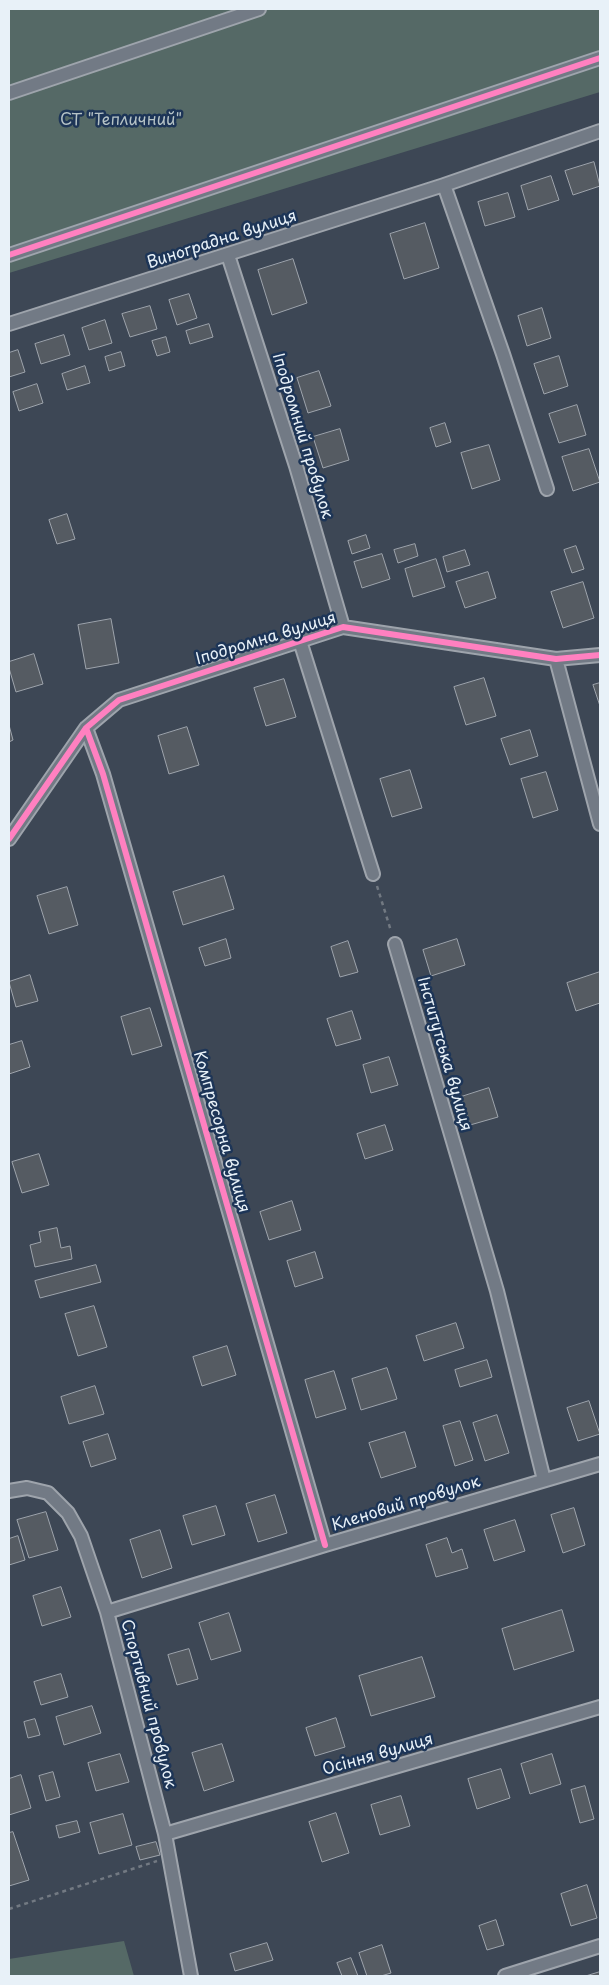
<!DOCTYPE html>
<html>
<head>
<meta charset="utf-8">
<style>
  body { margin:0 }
  #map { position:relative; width:609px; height:1985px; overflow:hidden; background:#3d4755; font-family:"Playpen Sans",sans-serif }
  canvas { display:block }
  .frame { position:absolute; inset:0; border:10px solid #e8f1f8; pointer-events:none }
</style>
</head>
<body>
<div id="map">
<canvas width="609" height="1985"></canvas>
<div class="frame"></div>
</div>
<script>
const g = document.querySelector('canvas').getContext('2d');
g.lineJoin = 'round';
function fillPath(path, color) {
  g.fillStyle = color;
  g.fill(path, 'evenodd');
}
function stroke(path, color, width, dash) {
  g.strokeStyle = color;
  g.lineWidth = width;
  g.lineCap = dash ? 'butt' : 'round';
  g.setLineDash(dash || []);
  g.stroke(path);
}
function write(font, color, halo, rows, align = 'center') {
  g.font = font + ' "Playpen Sans",sans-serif';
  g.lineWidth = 5;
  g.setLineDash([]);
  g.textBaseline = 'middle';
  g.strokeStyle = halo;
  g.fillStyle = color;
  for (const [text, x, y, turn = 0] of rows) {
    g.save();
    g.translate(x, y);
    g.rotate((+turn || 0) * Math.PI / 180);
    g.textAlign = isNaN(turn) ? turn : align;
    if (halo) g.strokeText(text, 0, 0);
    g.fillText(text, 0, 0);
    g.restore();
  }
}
const green = new Path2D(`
  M9,9H600V92L9,273Z
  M124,1941L134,1976H9V1959Z`);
const building = new Path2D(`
  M594,162L600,186L573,195L565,171Z
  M551,176L559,200L528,210L521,186Z
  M508,193L515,217L485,226L478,202Z
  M425,223L439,268L404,279L390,234Z
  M293,259L307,303L272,315L258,270Z
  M189,294L197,318L177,325L169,300Z
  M150,306L157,329L130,337L122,314Z
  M542,308L551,338L527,346L518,316Z
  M105,320L112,343L89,350L82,328Z
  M209,324L213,337L190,344L186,331Z
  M64,335L70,355L41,364L35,344Z
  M166,337L170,352L157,356L152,341Z
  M18,350L25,372L9,377V353Z
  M121,352L125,366L109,371L105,357Z
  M559,356L568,386L544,394L534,364Z
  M85,366L90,383L67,390L62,374Z
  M319,371L331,406L308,413L297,378Z
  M37,384L43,403L19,411L13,392Z
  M577,405L586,435L559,443L549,414Z
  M445,423L451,442L436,447L430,428Z
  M340,429L349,460L323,468L313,437Z
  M489,445L500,480L472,489L461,453Z
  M589,449L600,482L573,491L562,457Z
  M67,514L75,539L57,544L49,520Z
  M366,535L370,548L352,554L348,541Z
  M415,544L418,556L398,563L394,550Z
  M576,546L584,569L572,573L564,550Z
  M465,550L470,565L447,572L443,557Z
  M382,554L390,579L362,588L354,562Z
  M436,559L445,587L413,597L405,569Z
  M488,572L496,598L465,608L456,582Z
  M583,582L594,618L563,628L551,592Z
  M111,619L119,663L86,669L78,625Z
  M34,654L43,684L16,692L9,668V662Z
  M484,678L496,716L466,725L454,687Z
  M284,679L296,717L266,726L254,688Z
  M600,683V706L593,685Z
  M9,725L13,740L9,742Z
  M187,727L199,765L169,774L158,736Z
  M530,730L538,756L510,765L501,739Z
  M410,770L422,808L392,817L380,779Z
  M546,772L558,810L533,818L521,779Z
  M224,876L234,909L183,925L173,892Z
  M67,887L78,925L49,934L37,896Z
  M226,939L231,958L205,966L199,948Z
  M457,939L465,965L431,976L423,950Z
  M348,941L358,972L340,977L331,947Z
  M600,972V1003L576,1011L567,983Z
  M30,975L38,1001L16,1007L9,982Z
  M150,1008L162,1046L132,1055L121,1017Z
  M352,1011L361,1039L336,1046L327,1019Z
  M22,1041L30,1067L9,1074V1045Z
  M389,1057L398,1085L371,1093L363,1065Z
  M489,1088L498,1117L470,1125L461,1097Z
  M385,1125L393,1150L365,1159L357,1134Z
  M39,1154L49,1185L22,1193L12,1162Z
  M292,1201L301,1230L269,1240L260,1212Z
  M57,1228L61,1248L70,1246L72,1259L35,1267L30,1245L41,1242L39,1232Z
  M315,1252L323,1278L295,1287L287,1261Z
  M96,1265L101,1282L40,1298L35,1281Z
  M94,1306L107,1347L78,1356L65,1314Z
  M456,1323L464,1348L424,1361L416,1336Z
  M227,1346L236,1375L202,1386L193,1357Z
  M487,1360L492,1377L460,1387L455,1370Z
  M387,1368L397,1399L361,1410L352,1379Z
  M334,1371L346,1409L316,1418L305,1380Z
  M95,1386L104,1414L69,1424L61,1397Z
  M589,1401L600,1434L578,1441L567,1408Z
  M497,1415L509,1453L485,1461L473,1423Z
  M460,1421L473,1460L455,1466L443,1426Z
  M405,1432L416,1467L381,1478L369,1443Z
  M108,1434L116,1459L91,1467L83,1442Z
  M275,1495L287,1533L258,1542L246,1504Z
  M216,1506L225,1535L192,1545L183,1516Z
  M574,1508L585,1545L563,1553L551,1515Z
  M46,1512L58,1550L29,1558L17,1520Z
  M515,1520L525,1551L494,1561L484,1530Z
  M160,1530L172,1568L142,1578L130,1540Z
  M18,1536L25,1560L9,1565V1539Z
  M447,1538L452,1553L462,1549L468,1568L436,1577L426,1545Z
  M61,1587L71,1617L42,1626L33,1596Z
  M562,1610L574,1651L514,1670L502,1629Z
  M229,1613L241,1651L211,1660L199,1623Z
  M189,1649L198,1679L177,1685L168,1655Z
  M422,1657L435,1697L371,1716L359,1676Z
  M61,1674L68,1697L41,1705L34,1682Z
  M92,1706L101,1733L64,1745L56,1717Z
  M336,1718L345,1747L315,1756L306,1728Z
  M35,1719L40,1735L28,1738L24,1722Z
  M222,1744L234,1781L204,1791L192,1753Z
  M120,1754L129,1782L96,1791L88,1763Z
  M552,1754L561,1784L530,1794L521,1764Z
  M501,1769L510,1798L477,1809L468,1779Z
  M53,1772L60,1797L46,1801L39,1776Z
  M21,1775L31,1808L9,1815V1779Z
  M585,1786L594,1819L580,1823L571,1790Z
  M401,1796L410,1826L380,1835L371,1805Z
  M336,1813L349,1853L322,1862L309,1822Z
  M123,1814L132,1845L99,1854L90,1823Z
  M77,1821L80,1832L59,1838L56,1826Z
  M13,1832L29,1880L9,1886V1833Z
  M156,1842L160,1855L140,1860L136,1847Z
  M587,1885L597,1918L571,1926L561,1894Z
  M496,1920L504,1945L487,1950L479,1926Z
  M267,1943L273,1960L235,1971L230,1954Z
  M382,1945L391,1973L381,1976H367L359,1953Z
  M351,1958L358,1976H342L337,1963Z
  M600,1972V1976H586Z`);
const path = new Path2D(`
  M377,886L391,931
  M9,1909L157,1861`);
const minor = new Path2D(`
  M9,93L259,9
  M444,185L503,354L547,489
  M9,255L600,58
  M228,255L296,466L343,627
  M9,324L444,185L600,131
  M300,641L373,874
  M556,659L600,824
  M86,728L103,774L325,1545
  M9,839L86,728L119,700L343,627L556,659L600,655
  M395,944L497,1291L544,1480
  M9,1491L27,1488L48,1493L68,1513L81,1536L107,1612L165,1834L191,1976
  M107,1612L325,1545L600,1464
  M165,1834L600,1707
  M505,1976L600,1946`);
const cycleway = new Path2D(`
  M9,255L600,58
  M86,728L103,774L325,1545
  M9,839L86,728L119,700L343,627L556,659L600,655`);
const parkNames = [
  ["СТ \"Тепличний\"",121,121]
];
const streetNames = [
  ["Виноградна вулиця",222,240,-18],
  ["Іподромний провулок",302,436,73],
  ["Іподромна вулиця",266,639,-17],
  ["Інститутська вулиця",444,1054,74],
  ["Компресорна вулиця",221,1132,74],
  ["Кленовий провулок",406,1504,-17],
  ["Спортивний провулок",148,1704,75],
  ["Осіння вулиця",378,1755,-16]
];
fillPath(green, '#556966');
fillPath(building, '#555b62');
stroke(building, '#9ea4ac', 1);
stroke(minor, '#9ea4ac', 16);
stroke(path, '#727982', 2.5, [4, 4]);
stroke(minor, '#727a85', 12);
stroke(cycleway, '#ff80c0', 6);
write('16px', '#b6c3c6', '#1d3557', parkNames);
write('16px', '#e8f1f8', '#1d3557', streetNames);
</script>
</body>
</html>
